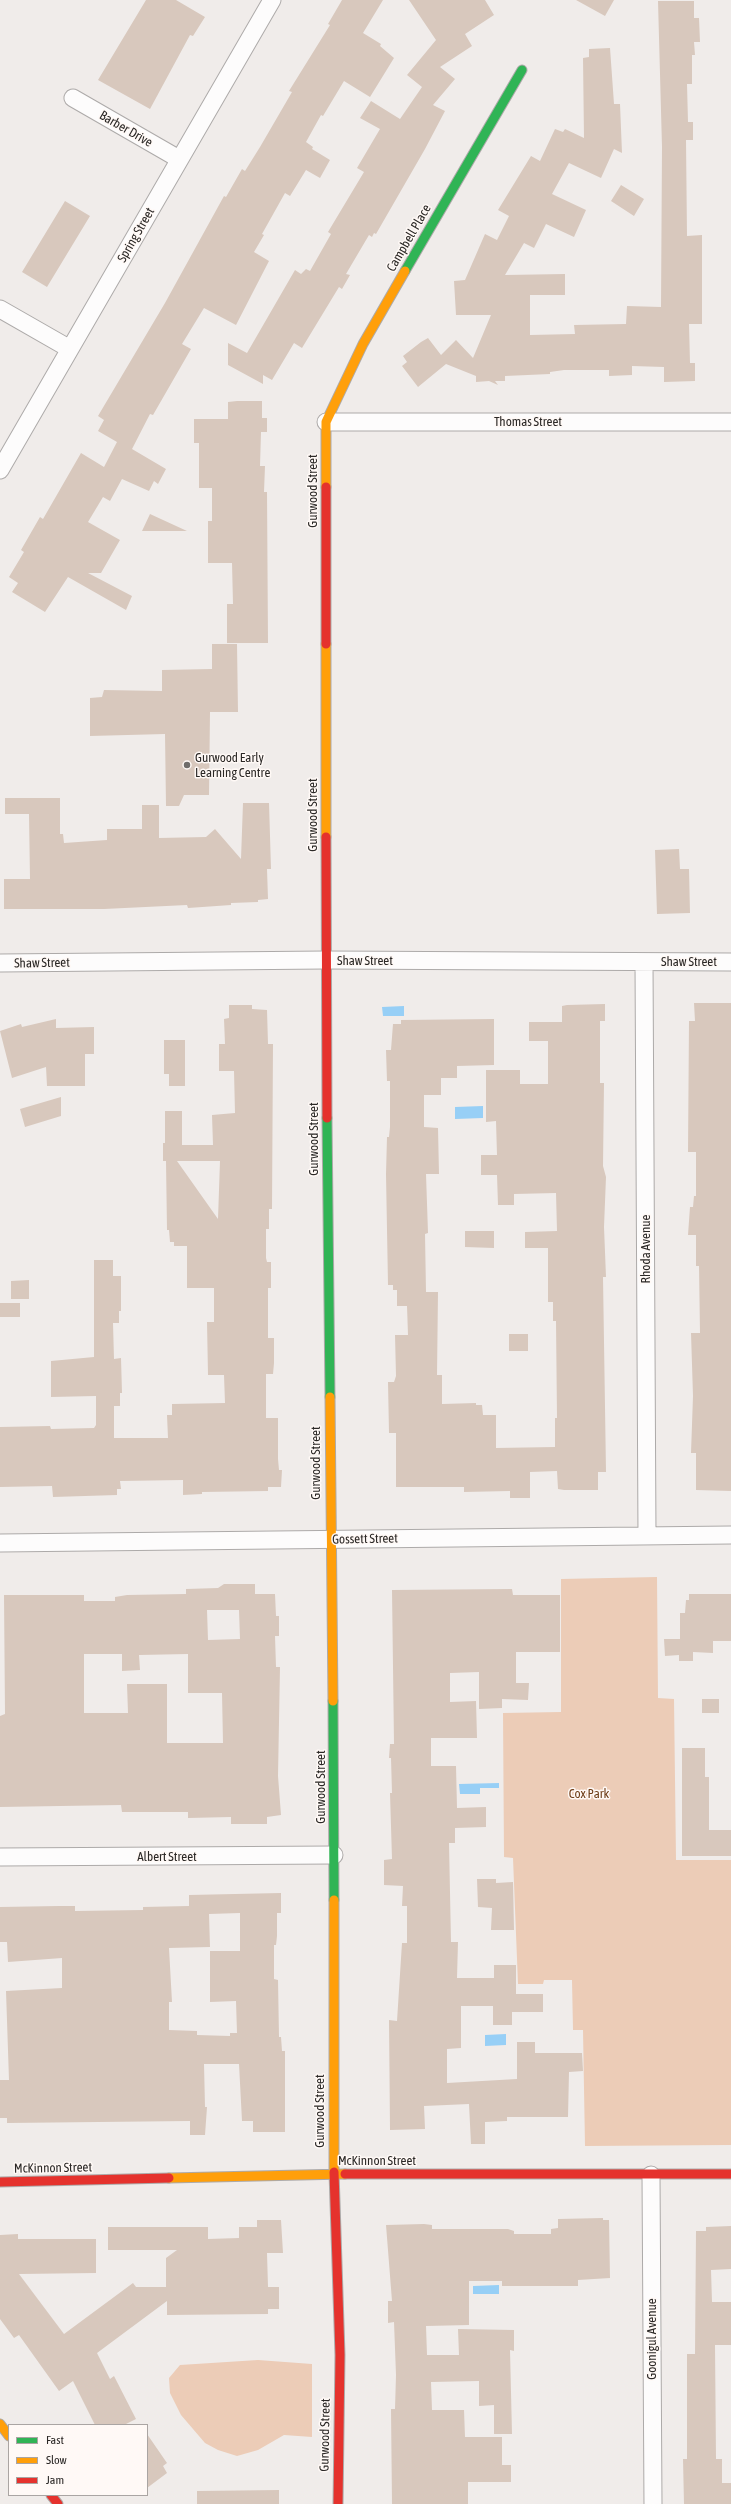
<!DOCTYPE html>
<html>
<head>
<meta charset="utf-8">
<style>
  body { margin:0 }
  #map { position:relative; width:731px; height:2504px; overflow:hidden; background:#f0ecea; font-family:"Asap Condensed",sans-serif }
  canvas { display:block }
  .legend { position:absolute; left:8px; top:2424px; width:140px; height:72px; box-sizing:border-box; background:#fff9f6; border:1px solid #aaa5a3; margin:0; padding:5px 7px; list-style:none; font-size:12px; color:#2b2826 }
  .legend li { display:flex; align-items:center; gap:8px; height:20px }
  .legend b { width:20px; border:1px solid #aaa5a3 }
</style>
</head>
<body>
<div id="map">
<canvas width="731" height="2504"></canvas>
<ul class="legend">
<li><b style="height:5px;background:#30b455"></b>Fast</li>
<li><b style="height:5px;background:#ff9f0a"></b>Slow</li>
<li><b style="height:5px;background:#e5322d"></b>Jam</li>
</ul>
</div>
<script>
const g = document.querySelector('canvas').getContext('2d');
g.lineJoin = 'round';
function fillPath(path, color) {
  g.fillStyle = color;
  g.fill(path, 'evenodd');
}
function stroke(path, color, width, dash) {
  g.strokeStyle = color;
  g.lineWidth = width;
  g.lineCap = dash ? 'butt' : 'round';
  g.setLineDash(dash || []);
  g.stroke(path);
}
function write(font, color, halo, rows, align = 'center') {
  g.font = font + ' "Asap Condensed",sans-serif';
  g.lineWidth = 3;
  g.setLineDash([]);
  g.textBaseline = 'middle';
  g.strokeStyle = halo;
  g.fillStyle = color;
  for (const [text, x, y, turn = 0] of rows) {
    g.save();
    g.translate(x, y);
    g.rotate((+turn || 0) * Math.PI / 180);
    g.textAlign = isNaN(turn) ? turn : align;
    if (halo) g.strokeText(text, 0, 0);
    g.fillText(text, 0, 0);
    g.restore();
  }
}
const green = new Path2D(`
  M657,1577L658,1698L674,1699L676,1860H731V2145L585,2146L583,2030H573L572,1980H544L543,1984H518L513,1858L504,1857L503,1713L561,1712V1579Z
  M258,2360L312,2364V2437L284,2435L258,2450L237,2456L218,2450L205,2443L181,2415L170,2393L169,2378L180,2365Z`);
const water = new Path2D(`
  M404,1006V1016H383L382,1007Z
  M483,1106V1118L455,1119V1107Z
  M499,1783V1788H480V1794H460L459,1784Z
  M506,2034V2045L485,2046V2035Z
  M499,2285V2294H473V2286Z`);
const building = new Path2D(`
  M146,0H176L205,17L193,36L190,35L150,109L98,80Z
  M342,0H383L363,33L381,44L380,46L394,58L370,97L344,81L323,116L321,115L306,142L313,147L312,149L330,160L320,178L306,170L290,196L285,193L262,234L264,235L254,252L269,261L236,325L204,308L182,344L191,349L153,415L150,414L132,449L166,469L158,484L154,481L149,491L122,479L110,501L103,497L88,522L120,540L101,573H88L132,596L126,610L68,577L45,612L12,592L18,583L9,577L24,552L21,550L40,517L43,519L81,453L104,467L117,442L98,431L104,420L98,416L165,303L224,196L226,197L242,169L245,171L260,147L292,92L289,91L330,25L328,24Z
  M409,0H485L494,15L465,34L472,46L440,67L455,79L433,105L445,111L425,149L376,234L374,233L372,237L369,235L346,274L350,275L342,289L339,287L302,348L294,343L272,380L263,375V384L228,365V343L247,353L295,270L301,274L306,269L310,271L331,234L328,232L364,172L357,168L380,129L360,118L371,101L400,119L422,87L407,75L436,40Z
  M576,0H614L605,16Z
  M658,1H694V18H699L700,42H694L695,55H692V84H687L688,122H693V140H686L687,236L702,235V324H689L690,363H695V381L664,382V367L632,366V375L609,376V370H564L550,372V374L505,376V381H495L498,385L489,381L476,382V376L446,364L418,387L402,366L407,362L403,356L421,342L428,338L441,355L456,340L473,358L491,315H456L454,281L465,280L485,234L497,240L509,216L498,210L531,156L540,161L555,129L563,132L565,129L584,138L583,58L589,57V49L610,48L614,104H620L622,153L614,149L601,178L569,163L552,194L586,210L574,237L546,224L534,248L524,243L505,275L565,274V295H530V335L575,334L574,325L626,324L627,306L661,307L662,147Z
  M621,185L644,199L634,216L611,201Z
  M65,201L90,216L47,287L22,272Z
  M237,401H262V418H267V432H261L260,466H265L264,492H267L268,643H227V604H233L232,563H208V521H212V488H199V443H194V419H228V402Z
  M150,514L187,531H142Z
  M212,644H237L238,712H210L209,795H184L179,806H166L165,734L90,736V698L102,697L104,690L162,691V670L212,669Z
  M5,798H60V834H63L64,843L107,840V829H142V805H159V838L206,837L215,829L241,859L243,803H269L271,869H267L268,899L258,900V902L231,903V905L188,908L187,905L104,909H4V879H30L29,814H5Z
  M679,849L680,869H689L690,913L657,914L655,850Z
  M694,1003H731V1491L696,1490V1453H691L693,1396L691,1333H700L699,1266H696V1235H688L690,1207H693L694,1196H696V1152H688L689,1021H695Z
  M605,1004V1021H600V1083H604L603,1166L606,1177L604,1227L606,1277H603L606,1472H598V1490H564L558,1489L557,1471L530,1472V1498H510V1491L464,1492V1487H396V1433H389L388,1382H394L396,1376L395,1335H408L407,1306H397V1290H393V1285H388L386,1174L387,1137H389L390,1127V1081H387L386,1050H391L393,1024H401V1020L494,1019V1065L457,1066V1078H441V1095H424V1127L438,1128L439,1174H426L428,1233L425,1234L426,1292H438L437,1375H442V1404L476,1403V1405H482L483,1415H496V1448L555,1447V1418H557L556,1321H553V1302H548V1248H525V1232L557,1231L556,1193L514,1194V1205H498L497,1175H481V1155H497L496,1121L486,1122V1070H520V1084H548V1041H529V1022H562V1006L567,1005Z
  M229,1005H252V1009L267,1010L268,1044H273L272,1209H269V1229H266V1258L267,1262H271V1288H268V1338H274V1363L273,1374H266V1418H278V1459L279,1470H282L281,1487H268V1491L202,1492V1494L183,1495V1480L120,1481L121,1489H117V1495L53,1497L52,1486L0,1487V1427L50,1426L51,1429L94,1428L96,1425V1396L51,1397V1361L94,1357V1260H113V1276H121V1311H119V1323H113L114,1359L121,1358L122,1393H120V1406H114V1438H168L167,1415H172V1404L225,1403L224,1375H208L207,1322H214V1288H187V1246H174V1242H170L169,1230H167L166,1161H163V1143H165V1111H182V1145H213L212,1115L235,1113L234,1071H219V1044H225L224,1019L229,1018ZM177,1161H220L218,1219Z
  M56,1019V1028L94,1027V1054H85V1086H47L46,1067L12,1078L0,1031L21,1024L22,1027Z
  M164,1040H185V1086H169V1074H164Z
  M61,1097V1116L25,1127L20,1109Z
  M465,1231H494V1248L465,1247Z
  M29,1280V1299H11V1281Z
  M0,1303H20V1317H0Z
  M509,1334H528V1351H509Z
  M224,1584H255V1594H275L276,1616H279V1636H275L276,1667H280L278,1776L281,1815L267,1817V1824H231V1817L188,1818V1812H122L121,1805L0,1807V1716L5,1714L4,1595H84V1601H115V1597L127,1595L186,1594V1589L218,1588ZM207,1610H239L240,1639L208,1640ZM84,1654H122V1671L140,1670L139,1655L188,1654V1693H222L223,1743H167V1684H127L128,1713H84Z
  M512,1589L513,1595H560V1652H516V1683H529L528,1700L502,1699V1708L479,1709V1672L450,1673V1702L476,1701L477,1738H431V1766H456L457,1808L486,1807V1827L455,1828V1843H449L451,1942H458L457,1978H494V1965H516V1994H543V2012H512V2025H493V2006H461V2048L447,2049V2083L517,2079V2042H535V2053H582L583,2071L569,2072L568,2117H507V2121L485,2122V2144H471L469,2104L424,2106L425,2129L390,2130L389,2020L397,2021L402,1943H407V1906H402L403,1886L384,1885V1860L392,1859L390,1793H392L391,1758H389L390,1744H394L392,1590Z
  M689,1594H731V1641H713V1653L693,1652V1661H679V1655L665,1656L664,1639H680V1613H685L686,1600H689Z
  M702,1699H719V1713H702Z
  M682,1748H705V1777H709V1830H731V1856H682Z
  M477,1879H496V1883L513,1882L514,1930H491L492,1908L478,1907Z
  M281,1893V1913H277V1936L276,1945H274V1979L278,1980L279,2037H281L282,2051H285V2132H253V2121H242L239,2064H204L205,2107H207L205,2135H190V2121L7,2123V2118H0V2080H9L6,1991L62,1988V1958L8,1962L7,1942H0V1907L59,1906H75V1911L143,1910V1907L189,1906V1895ZM240,1913V1951H210V2002L236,2001L237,2033H230V2036L197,2035V2031L169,2030V2002H172L169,1948L210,1947L209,1914Z
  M603,2218V2220H609L610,2278L578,2280V2286H502V2281H469V2325L426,2326L427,2355H459L458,2329L514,2330V2351L510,2350L512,2434H494V2405L479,2406V2381L431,2382L432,2410H464L465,2437H502V2465H511V2482H468V2504H392L391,2409H395L396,2375L394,2322L388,2323V2301H392L386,2225L424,2224L432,2225V2229H508L514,2231V2234H551V2229L558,2228V2219Z
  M257,2220H281L283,2253H267L268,2287H279V2309H268V2314L167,2315V2301L97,2353L110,2379L114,2376L136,2419L124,2425H95L73,2381L59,2391L19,2335L14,2338L0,2319V2235L18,2234V2239H96V2273L19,2274L64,2334L133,2283L136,2287H166V2258L177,2250H108V2227H208V2239L239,2238V2227H257Z
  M731,2226V2269L711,2270L712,2302H731V2345H715L716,2459H722V2483H731V2504H684L683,2459H687V2354H695L696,2231H706V2227Z
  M147,2434L167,2463L163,2466L167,2473L147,2488Z
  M279,2490V2504H197V2491Z`);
const street = new Path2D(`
  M73,98L179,159
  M0,309L70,349
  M326,422H731
  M0,470L272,0
  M644,962L647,1536
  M0,963L326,960L731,962
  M0,1543L731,1535
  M0,1857L334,1855
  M651,2175L653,2504`);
const fast = new Path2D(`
  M405,271L522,70
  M327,1118L330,1397
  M333,1701L334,1900`);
const slow = new Path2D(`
  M326,487V422L363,344L405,271
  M326,644V837
  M330,1397L333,1701
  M334,1900V2172
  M169,2178L345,2174
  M0,2424L9,2436`);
const jam = new Path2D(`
  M326,487V644
  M326,837L327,1118
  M334,2172L340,2355L338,2504
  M345,2174H731
  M0,2182L169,2178
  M51,2495L58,2504`);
const markers = [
  [187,765,4,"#706d6b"]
];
const streetNames = [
  ["Barber Drive",126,129,30],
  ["Spring Street",136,235,-60],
  ["Campbell Place",409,238,-60],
  ["Thomas Street",528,422],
  ["Gurwood Street",313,491,-90],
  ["Gurwood Street",313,815,-90],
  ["Shaw Street",365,961],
  ["Shaw Street",689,962],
  ["Shaw Street",42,963,-1],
  ["Gurwood Street",314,1139,-90],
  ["Rhoda Avenue",646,1249,-90],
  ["Gurwood Street",316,1463,-90],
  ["Gossett Street",365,1539,-1],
  ["Gurwood Street",321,1787,-90],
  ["Albert Street",167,1857],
  ["Gurwood Street",320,2111,-90],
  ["McKinnon Street",377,2161],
  ["McKinnon Street",53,2168,-1],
  ["Goonigul Avenue",652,2339,-90],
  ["Gurwood Street",325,2435,-89]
];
const poiNames = [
  ["Gurwood Early",195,758],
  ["Learning Centre",195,773]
];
const parkNames = [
  ["Cox Park",589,1794]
];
fillPath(green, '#ecccb7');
fillPath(water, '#97cff6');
fillPath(building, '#d8c8bd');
stroke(street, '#adaaa9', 19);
stroke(fast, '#adaaa9', 11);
stroke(slow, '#adaaa9', 11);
stroke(jam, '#adaaa9', 11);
stroke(street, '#fdfcfc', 17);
stroke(fast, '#30b455', 9);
stroke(slow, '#ff9f0a', 9);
stroke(jam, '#e5322d', 9);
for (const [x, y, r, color] of markers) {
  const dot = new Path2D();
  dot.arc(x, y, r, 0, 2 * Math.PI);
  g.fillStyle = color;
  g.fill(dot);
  stroke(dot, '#fff9f6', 1.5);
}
write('13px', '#2b2826', '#fff9f6', streetNames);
write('13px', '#2b2826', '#fff9f6', poiNames, 'left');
write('13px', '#6f3e18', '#fff9f6', parkNames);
</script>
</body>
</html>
